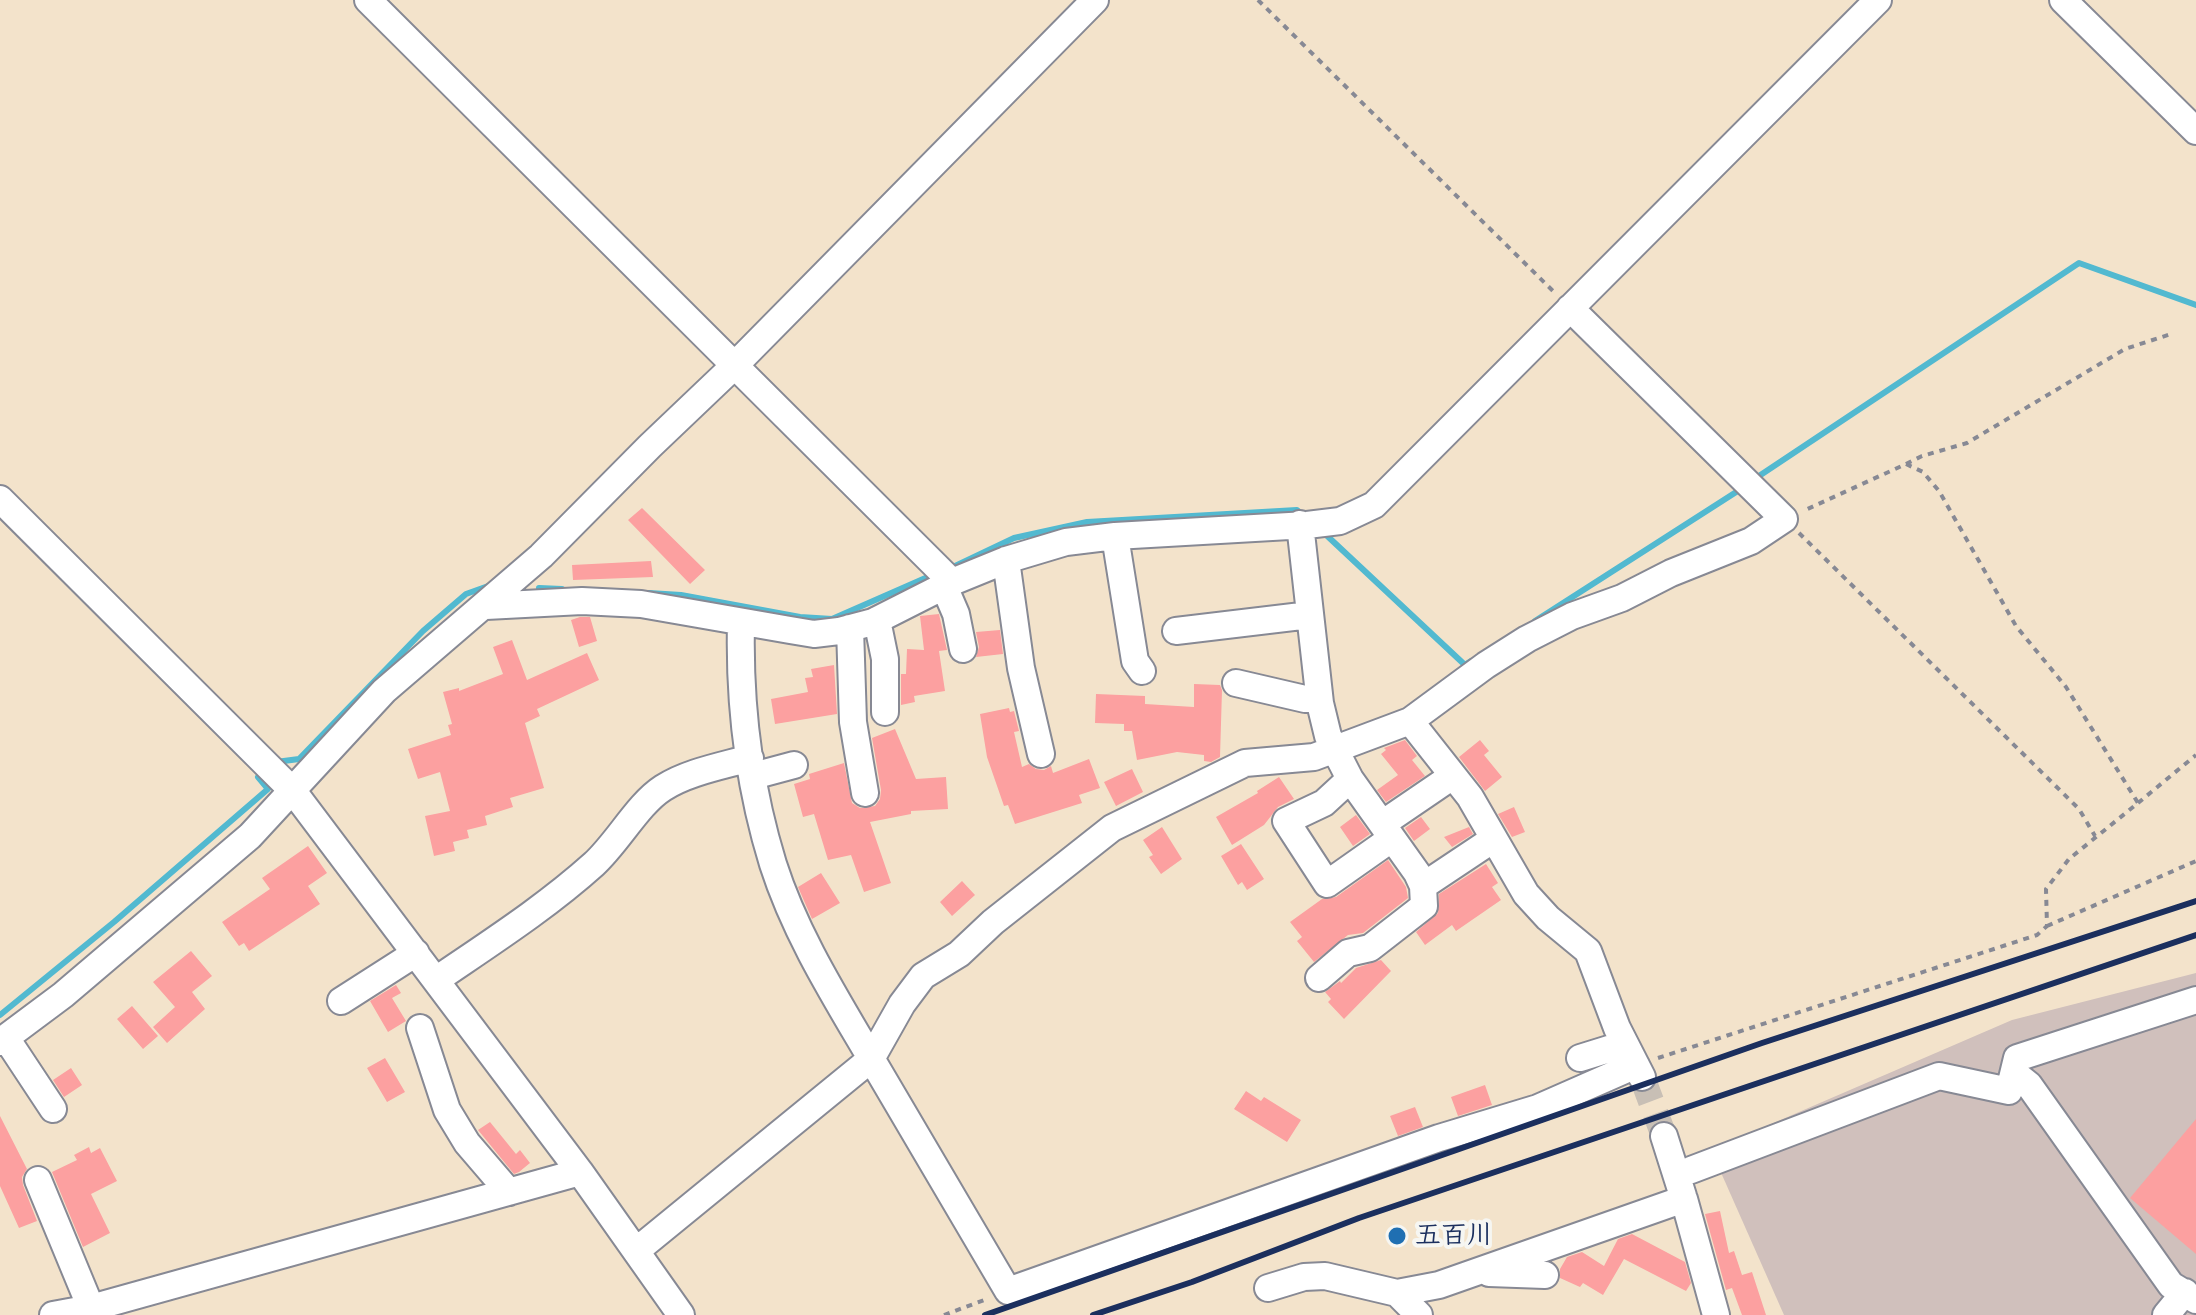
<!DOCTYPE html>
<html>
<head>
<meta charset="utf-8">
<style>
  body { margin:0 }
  canvas { display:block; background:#f3e3cb }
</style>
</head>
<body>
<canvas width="2196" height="1315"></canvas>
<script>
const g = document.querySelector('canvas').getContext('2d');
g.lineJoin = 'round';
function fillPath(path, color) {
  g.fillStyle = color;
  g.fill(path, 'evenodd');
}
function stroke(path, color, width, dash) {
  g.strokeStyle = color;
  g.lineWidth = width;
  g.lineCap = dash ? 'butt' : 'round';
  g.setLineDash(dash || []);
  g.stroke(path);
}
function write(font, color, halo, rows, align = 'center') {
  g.font = font + ' "Comic Neue","Klee One",sans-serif';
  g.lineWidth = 8;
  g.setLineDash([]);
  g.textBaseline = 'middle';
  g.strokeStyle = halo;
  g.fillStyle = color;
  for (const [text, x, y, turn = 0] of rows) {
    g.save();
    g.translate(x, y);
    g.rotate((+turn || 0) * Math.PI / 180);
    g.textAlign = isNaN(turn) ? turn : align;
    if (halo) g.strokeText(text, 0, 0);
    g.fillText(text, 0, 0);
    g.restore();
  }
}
const industrial = new Path2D(`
  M2196,973V1315H1784L1711,1150L2012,1020Z`);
const stream = new Path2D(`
  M1753,480L2079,263L2196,305
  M1323,532L1465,665L1471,661
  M953,567L1014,538L1087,522L1297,510L1303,515
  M539,588L562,589
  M649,593L681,595L800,617L832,619L930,576
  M1535,621L1744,487
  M276,762L299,759L423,631L466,594L491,585
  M0,1015L114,922L268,789L258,777`);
const building = new Path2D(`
  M642,508L705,570L690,584L628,520Z
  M651,561L653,577L573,580L572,565Z
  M939,614L947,650L939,651L945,691L914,696L915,702L901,705V674H906L907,649L924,650L920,616Z
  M580,617H590L597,641L579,647L571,620Z
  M1000,630L1003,654L976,657L979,647L976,632Z
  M512,640L527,680L587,653L599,680L537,709L540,716L525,723L544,788L510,798L513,807L485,816L487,825L467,830L469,838L453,842L455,851L434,856L425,816L450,811L440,772L418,779L408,749L451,735L448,725L452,724L443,692L459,688V691L503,674L493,647Z
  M834,665L837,714L775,724L771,699L808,692L805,678L813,677L811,669Z
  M1194,684L1220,685L1222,690L1220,757L1211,762L1204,761V755L1177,752L1137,760L1132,731H1124V724L1095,723L1096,694L1145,696V704L1194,707Z
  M1009,708L1010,712L1014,711L1019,731L1014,732L1022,767L1029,764L1036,769L1044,770L1051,766L1053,773L1089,759L1100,788L1079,795L1082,803L1015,824L1008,805L1004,806L987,757L980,714Z
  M895,729L916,779L946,777L948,809L911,811V814L870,822L891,883L864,892L851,855L828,860L814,814L803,817L794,784L810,779L809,774L844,763L852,803L860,808L875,806L880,799L881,790L872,738Z
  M1405,740L1417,756L1412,760L1425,776L1386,802L1377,790L1398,775L1381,754L1386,750L1384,748Z
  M1480,740L1489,751L1484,755L1502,777L1485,791L1459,757Z
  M1132,769L1143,792L1116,806L1104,782Z
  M1279,777L1294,799L1278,807L1264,825L1232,845L1216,817L1258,793L1257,791Z
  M1514,807L1525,832L1512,837L1498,814Z
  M1356,815L1370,834L1353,846L1340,827Z
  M1421,817L1430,829L1414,841L1405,828Z
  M1162,827L1182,859L1161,874L1149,857L1153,855L1143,840Z
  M1469,827L1473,834L1452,847L1444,837Z
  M1241,844L1264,879L1247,890L1242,882L1238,885L1221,856Z
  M308,846L327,873L308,886L320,904L249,951L244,943L239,946L222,922L270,889L262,878Z
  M1388,860L1406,887L1408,898L1363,933L1348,935L1314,962L1297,941L1302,937L1290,922L1322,899L1336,897Z
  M1486,864L1498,883L1492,887L1501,900L1456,931L1452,925L1425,945L1416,932L1438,913L1439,894Z
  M821,873L840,903L812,919L798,887Z
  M962,881L975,895L952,916L940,902Z
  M191,951L212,976L192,992L205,1009L167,1043L153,1027L175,1007L153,982Z
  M1381,960L1391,971L1344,1019L1328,1002L1331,999L1325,992L1340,981L1341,983L1356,968Z
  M396,985L401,993L392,998L406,1021L388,1032L370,1001Z
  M132,1006L158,1036L143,1049L117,1019Z
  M385,1058L405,1092L387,1102L367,1068Z
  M71,1068L82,1085L64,1097L53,1080Z
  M1485,1085L1492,1105L1458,1116L1451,1097Z
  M1246,1091L1261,1101L1264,1097L1301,1120L1287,1142L1234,1109Z
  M1415,1107L1423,1127L1398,1136L1390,1116Z
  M0,1116L27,1169L22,1177L23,1185L37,1221L19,1228L0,1186Z
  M2196,1119V1254L2130,1198Z
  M490,1122L516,1154L520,1150L530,1163L519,1172L514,1174L478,1130Z
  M89,1147L91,1153L100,1148L117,1181L91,1194L110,1233L83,1247L52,1172L77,1160L74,1155Z
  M1720,1211L1729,1253L1734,1251L1742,1275L1752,1272L1766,1315H1742L1732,1288L1726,1290L1705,1214Z
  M1632,1234L1685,1262L1691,1283L1686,1291L1624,1259L1603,1295L1583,1283L1580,1287L1560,1278V1269L1567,1257L1582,1252L1604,1266L1618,1239Z`);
const minorTunnel = new Path2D(`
  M1642,1077L1664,1136`);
const path = new Path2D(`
  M1258,0L1554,292
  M1906,464L1922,456L1967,443L2125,349L2171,334
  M1799,533L2079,809L2095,836
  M2138,803L2196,755
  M2047,926L2196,861
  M1658,1058L2037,935L2047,926L2046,889L2069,859L2138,803L2066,687L2016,626L1939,491L1923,472L1906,464L1803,511
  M944,1315L987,1299`);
const minor = new Path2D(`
  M368,0L952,582
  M2063,0L2196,131
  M0,499L293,791L580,1172L681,1315
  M1300,524L1320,703L1328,736L1350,779L1417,873L1423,886L1424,906L1370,948L1348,953L1319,978
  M1115,536L1135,661L1142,671
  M1006,560L1021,668L1041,754
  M944,586L956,614L963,649
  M486,606L582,601L641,604L790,630L814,634L839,631L873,622L952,582L1006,560L1066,542L1115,536L1307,525L1340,521L1374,505L1878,0
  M877,620L885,659V712
  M741,623C739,705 749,786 773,864C796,936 837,1000 875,1065C919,1140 963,1215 1008,1291L1439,1138L1538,1108L1636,1065
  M850,628L853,722L865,793
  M1176,631L1310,615
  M1236,683L1305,699L1319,698
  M1410,721L1486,665L1527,639L1572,616L1622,598L1671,573L1751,541L1784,519L1570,308
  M753,776L794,765
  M1350,779L1324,803L1286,821L1327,884L1391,839
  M1382,824L1451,777
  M1423,886L1492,840
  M436,980C490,943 545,908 594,864C618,842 638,804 663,788C688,772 722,766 750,758
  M341,1001L416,953
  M420,1028L447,1110L467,1143L509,1192
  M6,1038L53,1109
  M0,1042L63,995L250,836L384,691L541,556L650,446L734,366L1095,0
  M1580,1058L1625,1044
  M2014,1073L2029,1085L2171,1285L2196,1300
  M1664,1136L1683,1196
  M1691,1170L1939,1076L2009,1091L2017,1058L2196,1000
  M38,1180L91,1308
  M636,1251L871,1059L902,1004L923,976L959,954L993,922L1112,828L1245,763L1314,757L1410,721L1470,797L1526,894L1548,918L1588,951L1617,1028L1642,1077
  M1489,1273L1545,1275
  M1268,1288L1304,1277L1325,1276L1397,1293L1419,1315
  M1397,1293L1439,1285L1684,1199L1716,1315
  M53,1315L91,1308L580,1172
  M2166,1315L2185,1292`);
const rail = new Path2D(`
  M985,1315L1762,1043L2196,901
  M1093,1315L1192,1282L1359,1218L2196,935`);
const markers = [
  [1397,1236,10,"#1f6fb2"]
];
const poiNames = [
  ["五百川",1415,1236]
];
fillPath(industrial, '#d0c0bc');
stroke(stream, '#52b9d0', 6);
fillPath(building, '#fca0a0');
stroke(minorTunnel, '#c8bfb5', 26, [26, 13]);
stroke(minor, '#878994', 30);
stroke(path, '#878994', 4, [6, 6]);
stroke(minor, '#fff', 26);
stroke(rail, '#1b2f5e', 6);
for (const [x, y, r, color] of markers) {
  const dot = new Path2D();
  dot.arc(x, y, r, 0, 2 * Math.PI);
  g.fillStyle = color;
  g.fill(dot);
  stroke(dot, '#f6f6f2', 3);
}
write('bold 26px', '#1b2f5e', '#f6f6f2', poiNames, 'left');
</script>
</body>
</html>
